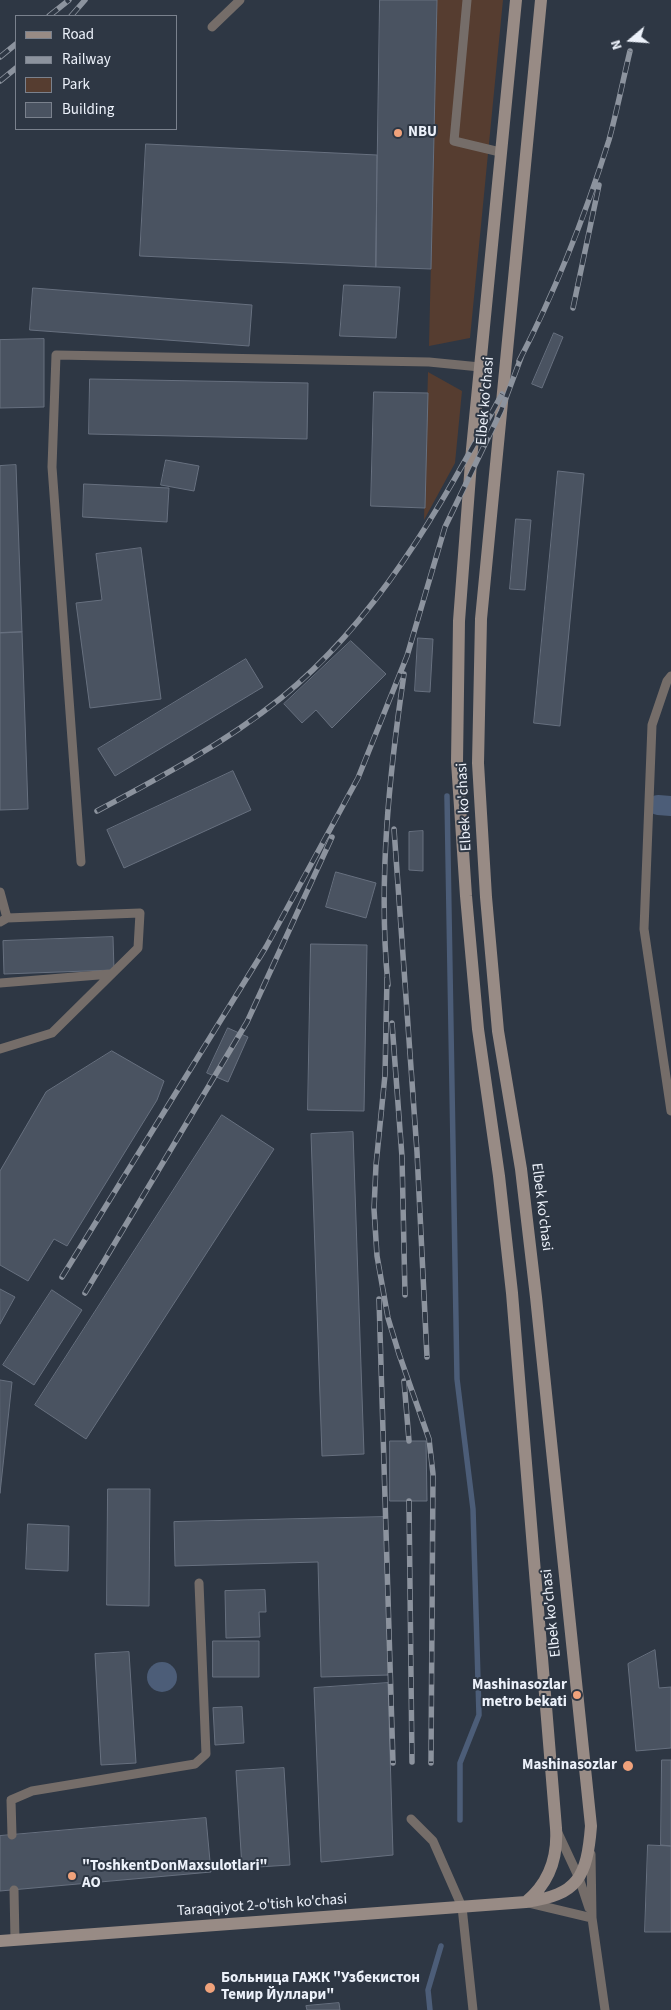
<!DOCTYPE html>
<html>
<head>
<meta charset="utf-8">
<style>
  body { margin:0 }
  #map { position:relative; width:671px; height:2010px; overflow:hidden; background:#2e3744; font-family:"Source Sans 3",sans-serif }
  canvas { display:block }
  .legend { position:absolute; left:15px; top:15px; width:162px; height:115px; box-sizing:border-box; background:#2e3744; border:1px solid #7a818d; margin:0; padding:6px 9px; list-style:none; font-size:15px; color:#ecf1fa }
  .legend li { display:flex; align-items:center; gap:10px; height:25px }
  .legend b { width:25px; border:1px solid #7a818d }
  .north { position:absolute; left:606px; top:15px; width:50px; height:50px; -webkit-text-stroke:4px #2e3744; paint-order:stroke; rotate:252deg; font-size:14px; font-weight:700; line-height:20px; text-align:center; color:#ecf1fa }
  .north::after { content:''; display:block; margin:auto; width:18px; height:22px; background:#ecf1fa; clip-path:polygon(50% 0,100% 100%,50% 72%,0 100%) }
</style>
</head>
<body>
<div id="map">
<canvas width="671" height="2010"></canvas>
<ul class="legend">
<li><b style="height:6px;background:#988b85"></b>Road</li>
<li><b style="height:6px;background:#8c939e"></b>Railway</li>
<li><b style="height:14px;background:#563d30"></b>Park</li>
<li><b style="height:14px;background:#4a5361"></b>Building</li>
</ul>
<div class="north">N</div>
</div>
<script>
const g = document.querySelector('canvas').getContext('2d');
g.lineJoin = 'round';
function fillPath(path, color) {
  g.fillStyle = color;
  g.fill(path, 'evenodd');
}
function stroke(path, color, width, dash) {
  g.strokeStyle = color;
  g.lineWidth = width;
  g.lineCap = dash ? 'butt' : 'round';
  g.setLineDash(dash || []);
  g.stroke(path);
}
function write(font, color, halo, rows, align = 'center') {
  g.font = font + ' "Source Sans 3",sans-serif';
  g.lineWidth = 4;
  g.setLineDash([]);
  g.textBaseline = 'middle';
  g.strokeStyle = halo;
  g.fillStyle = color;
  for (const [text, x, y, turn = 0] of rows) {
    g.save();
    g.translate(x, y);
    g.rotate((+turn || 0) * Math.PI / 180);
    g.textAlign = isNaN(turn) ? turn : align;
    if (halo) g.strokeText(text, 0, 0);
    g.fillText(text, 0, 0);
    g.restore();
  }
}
const green = new Path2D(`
  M437,0H503L470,338L429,346Z
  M428,372L462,391L455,463L424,520Z`);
const water = new Path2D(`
  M147 1677a15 15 0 1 1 30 0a15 15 0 1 1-30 0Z`);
const stream = new Path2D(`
  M447,796L457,1379L473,1509L479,1715L460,1763V1820
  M430,2010L428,1990L441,1946`);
const canal = new Path2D(`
  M658,805L671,806`);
const building = new Path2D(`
  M380,0H437L431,269L376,267Z
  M146,144L377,155L376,267L140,256Z
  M344,285L400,287L396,338L340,336Z
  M33,288L252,305L249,346L30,330Z
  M554,333L563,337L542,388L532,384Z
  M44,339V407L0,408V340Z
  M90,379L308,383L307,439L89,434Z
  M374,392L428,393L425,508L371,506Z
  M166,460L199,466L194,491L161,485Z
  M16,465L22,632L0,633V466Z
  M558,471L584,474L560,726L534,723Z
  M84,484L169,488L167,522L83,517Z
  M516,519L531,520L525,590L510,589Z
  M141,548L161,699L90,708L76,603L102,600L96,554Z
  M22,632L28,809L0,810V633Z
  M418,638L433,639L430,692L415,691Z
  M351,641L386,674L332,728L316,710L302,723L284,704Z
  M246,659L263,687L115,776L98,749Z
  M233,771L251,810L124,868L107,830Z
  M423,831V871L409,870V832Z
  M336,872L376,883L366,918L326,907Z
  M113,937L114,970L4,974L3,941Z
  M311,944L367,945L364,1111L308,1110Z
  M228,1028L248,1037L228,1082L207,1073Z
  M112,1051L164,1081L157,1100L67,1246L54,1239L28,1281L0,1265V1171L46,1092Z
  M222,1115L274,1149L86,1439L35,1405Z
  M353,1132L364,1454L322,1456L311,1134Z
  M0,1289L15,1297L0,1324Z
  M52,1290L82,1310L34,1385L3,1365Z
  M0,1380L12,1382L0,1493Z
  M390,1441H426L427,1501H390Z
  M108,1489H150L149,1606L107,1605Z
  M385,1517L389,1675L321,1677L318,1562L175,1566L174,1522Z
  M28,1524L69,1526L68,1571L26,1569Z
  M265,1590L266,1612H259L260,1637L226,1638L225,1591Z
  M213,1641H259V1677H213Z
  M655,1650L659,1688L671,1687V1748L636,1751L628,1664Z
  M129,1652L136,1763L101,1765L95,1654Z
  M388,1683L393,1855L321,1862L314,1688Z
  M242,1707L244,1743L215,1745L213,1708Z
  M662,1760H671V1846L661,1845Z
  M284,1768L290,1865L242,1868L236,1771Z
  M206,1818L211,1872L0,1891V1836Z
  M648,1845L671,1846V1932H645Z
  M339,2003L340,2010H307L306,2006Z`);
const lane = new Path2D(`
  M467,0L454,141L500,152
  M212,27L240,0
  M671,676L667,681L652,725L644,929L671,1111
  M81,862L52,467L56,355L429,362L480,367
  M0,892L7,918L0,922
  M0,983L111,974
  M0,1049L52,1033L138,948L140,913L7,918
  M411,1819L433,1841L462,1907L473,2010
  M558,1833L579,1878L589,1908
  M12,1835L11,1800L32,1791L195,1764L206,1754L199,1583
  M591,1854L592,1918L605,2010
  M14,1890L15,1940
  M529,1903L592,1918`);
const secondary = new Path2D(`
  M516,0L472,449L459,621L457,762L466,896L478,1029L499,1176L512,1293L556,1828C558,1858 549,1883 526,1902
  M0,1941L526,1902C578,1895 587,1877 591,1826L536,1297L521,1169L498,1031L486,897L478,763L481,619L541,0`);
const rail = new Path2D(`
  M49,16L69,0
  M71,16L85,0
  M0,57L16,44
  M0,81L16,68
  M573,308L599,185
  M519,361C556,290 585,216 609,140C617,111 623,80 630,51
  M97,811C161,777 225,743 281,698C380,618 442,503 502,394
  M394,829L417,1152L427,1357
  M387,978L385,1075L376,1165L374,1209L377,1256L388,1318L399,1354L429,1439L433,1474L431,1763
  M388,985C378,882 389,776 404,674
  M392,1023L402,1157L405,1295
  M62,1277L266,947L358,778L407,656L445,527L501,411L522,355
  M85,1293L247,1022L332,837
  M379,1299L393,1763
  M404,1381L409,1441
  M409,1501L412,1762`);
const markers = [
  [398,133,5,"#f0a27b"],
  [577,1695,5,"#f0a27b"],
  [628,1766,6,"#f0a27b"],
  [72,1876,5,"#f0a27b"],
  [210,1988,6,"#f0a27b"]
];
const poiNames = [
  ["NBU",408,133],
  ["Mashinasozlar",567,1686,"right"],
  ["metro bekati",567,1703,"right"],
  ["Mashinasozlar",617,1766,"right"],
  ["\"ToshkentDonMaxsulotlari\"",82,1867],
  ["AO",82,1884],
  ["Больница ГАЖК \"Узбекистон",221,1979],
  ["Темир Йуллари\"",221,1996]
];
const streetNames = [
  ["Elbek ko'chasi",486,401,-85],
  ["Elbek ko'chasi",465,807,-93],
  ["Elbek ko'chasi",541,1207,83],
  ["Elbek ko'chasi",552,1613,-96],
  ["Taraqqiyot 2-o'tish ko'chasi",262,1906,-4]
];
fillPath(green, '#563d30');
fillPath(water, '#4c5d78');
stroke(stream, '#4c5d78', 5.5);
stroke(canal, '#4c5d78', 20);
fillPath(building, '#4a5361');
stroke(building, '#67707f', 1);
stroke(lane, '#756d69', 9);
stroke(secondary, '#988b85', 12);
stroke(rail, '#8c939e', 5.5);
stroke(rail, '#2e3744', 4, [11]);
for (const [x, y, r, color] of markers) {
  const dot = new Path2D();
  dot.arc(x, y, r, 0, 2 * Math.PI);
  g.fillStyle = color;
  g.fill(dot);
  stroke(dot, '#2e3744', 2);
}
write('bold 15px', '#ecf1fa', '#2e3744', poiNames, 'left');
write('15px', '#ecf1fa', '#2e3744', streetNames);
</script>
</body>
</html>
